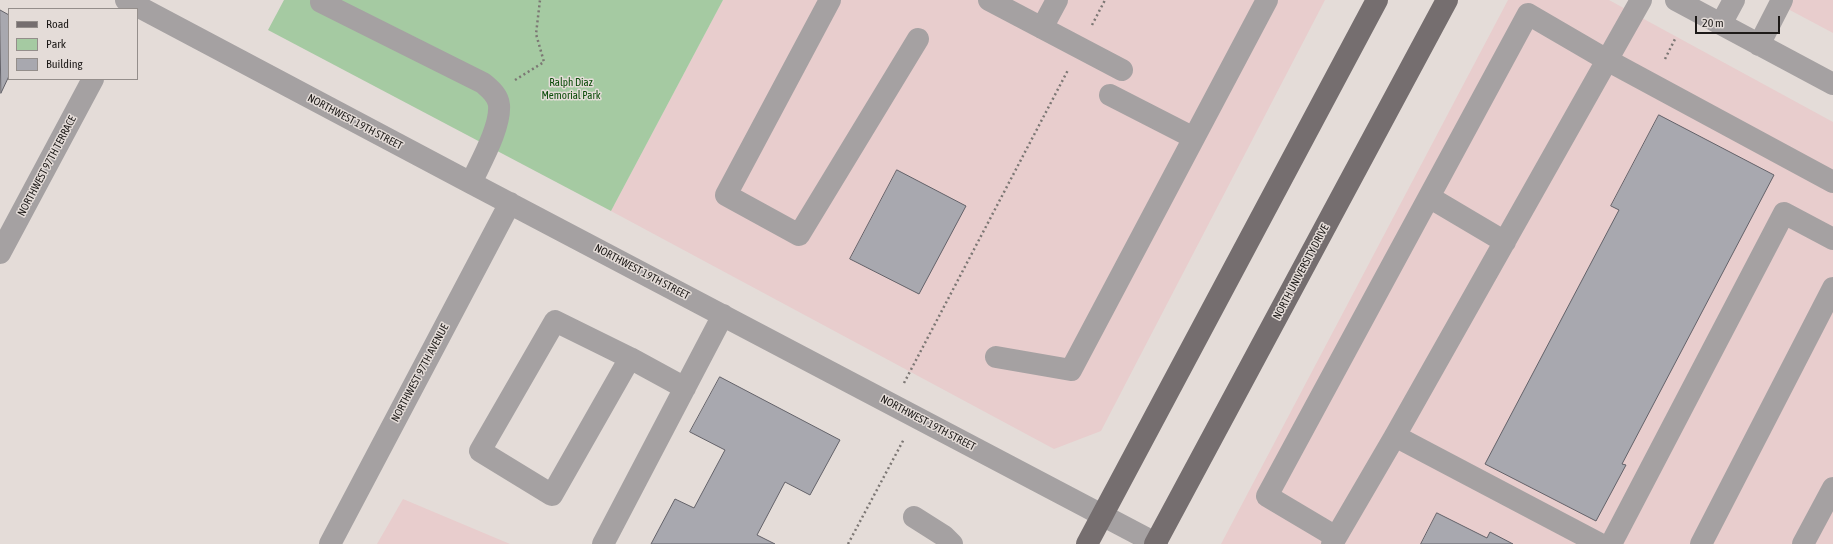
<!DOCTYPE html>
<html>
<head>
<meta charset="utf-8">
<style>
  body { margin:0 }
  #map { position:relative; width:1833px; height:544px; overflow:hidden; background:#e4dcd8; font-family:"Asap Condensed",sans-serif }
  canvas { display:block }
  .legend { position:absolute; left:8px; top:8px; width:130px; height:72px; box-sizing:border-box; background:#e4dcd8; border:1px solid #948e8b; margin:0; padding:5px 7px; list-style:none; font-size:12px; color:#1d1a18 }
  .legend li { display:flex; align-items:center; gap:8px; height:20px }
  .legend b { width:20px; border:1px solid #948e8b }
  .scale { position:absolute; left:1695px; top:16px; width:85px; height:18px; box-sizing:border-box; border:2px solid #1d1a18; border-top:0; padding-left:5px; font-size:12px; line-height:14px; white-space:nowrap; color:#1d1a18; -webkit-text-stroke:3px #e4dcd8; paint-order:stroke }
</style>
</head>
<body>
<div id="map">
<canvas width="1833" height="544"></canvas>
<ul class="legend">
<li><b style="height:5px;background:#756e6f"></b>Road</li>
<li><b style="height:11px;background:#a5caa2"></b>Park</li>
<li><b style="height:11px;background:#a8a8af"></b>Building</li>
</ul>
<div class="scale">20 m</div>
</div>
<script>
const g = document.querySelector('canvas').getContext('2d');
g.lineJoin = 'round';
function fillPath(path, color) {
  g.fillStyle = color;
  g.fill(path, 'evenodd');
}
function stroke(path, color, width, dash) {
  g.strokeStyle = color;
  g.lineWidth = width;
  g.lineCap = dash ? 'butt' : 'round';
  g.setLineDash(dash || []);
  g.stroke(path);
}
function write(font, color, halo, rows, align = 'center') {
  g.font = font + ' "Asap Condensed",sans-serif';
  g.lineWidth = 3;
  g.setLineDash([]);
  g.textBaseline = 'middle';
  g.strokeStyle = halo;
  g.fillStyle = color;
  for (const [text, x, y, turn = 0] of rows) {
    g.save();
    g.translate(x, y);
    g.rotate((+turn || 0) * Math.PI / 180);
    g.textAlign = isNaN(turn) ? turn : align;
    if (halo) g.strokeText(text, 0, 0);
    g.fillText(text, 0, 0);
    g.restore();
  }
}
const commercial = new Path2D(`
  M723,0H1325L1101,431L1054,449L611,211Z
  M1508,0H1609L1833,122V544H1221Z
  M1771,0H1833V33Z
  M403,499L510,544H377Z`);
const green = new Path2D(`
  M284,0H723L611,211L268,30Z`);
const building = new Path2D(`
  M0,10L9,15V76L1,93Z
  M1659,115L1774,175L1622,464L1626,465L1596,521L1485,464L1619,210L1611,206Z
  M897,170L966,206L919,294L850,259Z
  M720,377L840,440L810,495L785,482L757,535L775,544H651L675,499L694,508L725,450L690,432Z
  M1437,513L1487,538L1490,532L1513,544H1421Z`);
const path = new Path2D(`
  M1092,25L1105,0
  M1665,59L1676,37
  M515,80L544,62L536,34L540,0
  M904,383L1068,70
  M848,544L904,439`);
const minor = new Path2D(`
  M126,0L471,183L1157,544
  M830,0L726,195L799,235L918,39
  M989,0L1122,70
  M1676,0L1833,84
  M321,2L483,83C490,89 498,95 499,105C501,127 480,163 471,183
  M1721,24L1734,0
  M1042,28L1057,0
  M1759,45L1782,0
  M1110,95L1194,138
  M1429,197L1505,242
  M0,253L93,79
  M996,357L1071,370L1267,0
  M630,358L552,495L480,451L555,321L630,358L685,388
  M1395,436L1600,544
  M914,517L944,536L952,544
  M1336,537L1267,496L1528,14L1607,60L1833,182
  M330,544L510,203
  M603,544L723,315
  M1332,544L1395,436L1641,0
  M1611,544L1784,213L1833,239
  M1701,544L1833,288
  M1803,544L1833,488`);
const major = new Path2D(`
  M1087,544L1377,0
  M1155,544L1447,0`);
const parkNames = [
  ["Ralph Diaz",571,83],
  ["Memorial Park",571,96]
];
const streetNames = [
  ["NORTHWEST 19TH STREET",355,122,28],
  ["NORTHWEST 97TH TERRACE",47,166,-62],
  ["NORTHWEST 19TH STREET",642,272,28],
  ["NORTH UNIVERSITY DRIVE",1301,272,-62],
  ["NORTHWEST 97TH AVENUE",420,373,-62],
  ["NORTHWEST 19TH STREET",928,423,28]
];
fillPath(commercial, '#e8cdcd');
fillPath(green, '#a5caa2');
fillPath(building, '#a8a8af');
stroke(building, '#636269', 1);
stroke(path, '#7c7774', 2.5, [2, 3]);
stroke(minor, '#a5a1a2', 22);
stroke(major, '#756e6f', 22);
write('11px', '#0a4b08', '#e4dcd8', parkNames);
write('11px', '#1d1a18', '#e4dcd8', streetNames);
</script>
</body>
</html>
